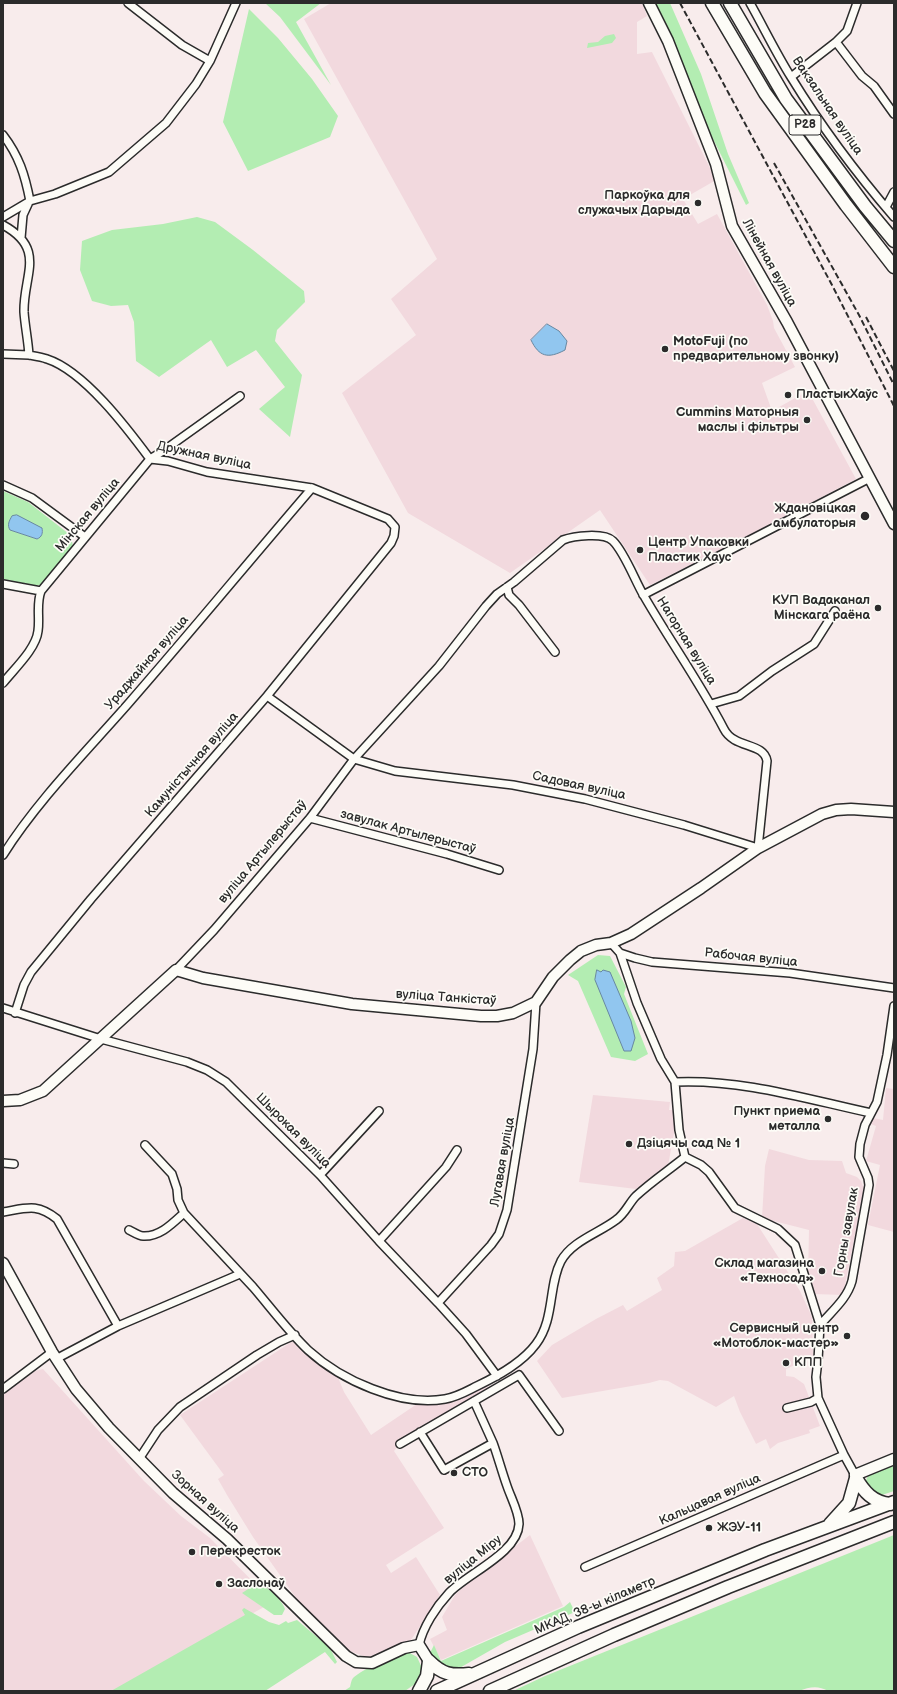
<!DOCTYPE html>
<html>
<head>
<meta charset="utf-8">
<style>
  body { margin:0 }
  #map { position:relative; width:897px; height:1694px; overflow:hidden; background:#f8ecec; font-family:"Balsamiq Sans",sans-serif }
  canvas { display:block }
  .frame { position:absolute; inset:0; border:4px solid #2b2b2b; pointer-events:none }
</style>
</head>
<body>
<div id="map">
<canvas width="897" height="1694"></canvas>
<div class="frame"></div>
</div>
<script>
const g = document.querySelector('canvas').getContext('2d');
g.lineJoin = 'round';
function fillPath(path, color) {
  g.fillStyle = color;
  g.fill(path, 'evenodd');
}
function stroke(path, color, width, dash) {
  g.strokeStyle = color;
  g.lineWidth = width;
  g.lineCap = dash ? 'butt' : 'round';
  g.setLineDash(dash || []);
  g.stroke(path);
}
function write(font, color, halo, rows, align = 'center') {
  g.font = font + ' "Balsamiq Sans",sans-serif';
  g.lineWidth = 3.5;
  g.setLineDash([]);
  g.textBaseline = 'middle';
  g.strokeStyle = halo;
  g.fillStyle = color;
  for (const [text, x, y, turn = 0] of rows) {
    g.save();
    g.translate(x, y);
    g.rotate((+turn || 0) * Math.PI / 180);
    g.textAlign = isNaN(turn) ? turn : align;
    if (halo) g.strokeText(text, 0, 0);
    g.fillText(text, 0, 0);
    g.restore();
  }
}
const built = new Path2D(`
  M331,3H642L647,16L637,22V54L652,52L716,180L683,199L698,224L717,214L767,305L773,321L774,328L795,367L762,383L772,411L806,392L813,400L856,479L740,540L650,585L600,510L510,573L408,513L342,393L416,335L391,299L437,259L304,19Z
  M886,1088L894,1089V1232L868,1225L880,1165L866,1161L876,1126L871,1124L873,1118L883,1120Z
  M593,1095L670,1102L669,1110H672L677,1116L668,1166L636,1189L579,1182Z
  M769,1149L809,1160L842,1161L846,1173L857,1177L861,1181L864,1189L843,1295L814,1294L808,1277L809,1230L762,1218L765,1166Z
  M743,1218L757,1224L800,1291L812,1317L813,1357L786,1369V1376L794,1377L804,1384L820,1426L809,1430L810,1433L778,1443L770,1449L766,1439L756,1444L740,1412L734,1396L716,1407L668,1381L660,1380L649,1383L562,1398L537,1361L552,1345L596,1319L623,1305L627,1311L662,1290L657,1278L674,1266L675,1252L685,1251Z
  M296,1339L337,1375L344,1392L371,1435L417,1404L452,1400L486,1385L490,1392L400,1444L394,1451L444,1528L386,1565L391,1573L416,1557L440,1595L411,1640L370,1658L346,1650L301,1605L253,1537L227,1495L218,1479L224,1475L180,1415Z
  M43,1369L144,1481L181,1516L210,1538L273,1602L113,1691H3V1394L35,1371Z
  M530,1535L563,1606L441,1660L430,1639L447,1630L442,1617L455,1595L470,1581Z`);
const green = new Path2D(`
  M265,3H321L296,22L331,85L280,17Z
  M649,3H670L701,74L728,154L749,203L746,205L680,73Z
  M249,9L278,38L312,79L338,116L330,137L248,171L223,122Z
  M614,34L616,38L612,43L587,48L588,43L598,42L605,36Z
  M197,217L215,222L253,250L304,291L305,302L277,330L275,341L302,375L290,437L259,409L285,387L256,350L227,367L211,340L159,377L136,361L134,322L128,305L111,306L92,301L80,270L82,241L112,230L163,224Z
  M3,491L28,502L69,534L72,541L73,547L42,584L36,586L3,579ZM42,528C43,533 42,537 37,539L10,530Z
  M598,955L610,956L626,987L624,994L648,1054L635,1061L611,1057L578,981L568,975Z
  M894,1463V1491L879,1496L865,1483L868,1475Z
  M894,1535V1691H828C818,1685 809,1687 799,1691H513L545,1676Z
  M256,1584C266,1584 282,1600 285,1609L282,1615H274L242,1593Z
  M570,1602L575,1612L505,1642L456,1670L438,1665L430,1653L434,1645L441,1661L564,1607Z
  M244,1608L269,1622L279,1625L286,1621L288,1623L297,1620L330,1648L337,1662L335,1664L325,1652L265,1691H111L245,1615L242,1610Z
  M408,1652L417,1657L422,1668V1674L419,1681L405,1691H344L350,1687C351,1683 351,1681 353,1678C361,1670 396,1653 408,1652Z`);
const water = new Path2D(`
  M547,324L559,331L567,341L565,350C548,359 539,357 531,340Z
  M17,515L42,528C43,533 42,537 37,539L10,530C7,525 9,521 12,516Z
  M597,970L601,972L603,970L610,972L631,1021L635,1038L631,1051H624L595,980Z`);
const street = new Path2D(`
  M128,3L182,45L210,61
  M750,3C764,28 776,53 791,77C821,126 856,173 894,217
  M857,3L847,31L836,42L862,76L874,86L894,114
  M791,77L836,42
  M3,135C19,156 25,175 30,201
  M886,207L894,192
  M3,217L30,201L55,194L109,172L166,123L196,84L210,61L236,3
  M3,225C47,249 23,275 24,312C25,326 28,340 29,355C35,356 42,357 47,359C84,371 127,428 150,459L168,461L207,472L312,488L388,519L395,527L394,536L391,543L267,696L91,899L31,972L24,985L15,1013
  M21,238L23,215L29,202
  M3,354L29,355
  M3,485L32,498L85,537
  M3,584L41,591
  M507,587L509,595L519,605L555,652
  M643,595L870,478
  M3,683C14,669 36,649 38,631C40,618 36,604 41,591L150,459L163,451L240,396
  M711,704L739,696L772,671L814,644L835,611
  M310,818L447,854L499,870
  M3,855C38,800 85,753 128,704C190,633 250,560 312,488
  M611,943L620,953L635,958L652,962L790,973L894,988
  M620,953L637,1003L661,1059L675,1082L679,1130L685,1157
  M176,970L214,930L310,818L354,759L439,666L486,606L497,594L514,582L563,540C573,536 604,532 613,541C625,553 635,581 644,596C670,641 700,683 724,729C734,749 764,742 767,761L758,848L684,825L585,799L513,785L395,771L354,759L267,696
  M3,1008L101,1039L187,1062L207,1070L226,1082L320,1175L379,1241L438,1303L466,1334L497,1376
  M675,1082C742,1079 806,1099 871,1113
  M145,1145L172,1174L177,1189L178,1200L184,1213C207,1238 230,1262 253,1287C271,1308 288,1331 308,1350C341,1380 400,1407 445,1399C457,1397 467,1391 477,1386C498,1376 522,1363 536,1344C555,1319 548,1286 561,1261C572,1241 599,1233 616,1220C625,1214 629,1203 636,1196C651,1182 669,1170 685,1157
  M685,1157L701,1165L709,1172L735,1208L778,1229L795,1245L820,1325L818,1360L816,1377L818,1398L844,1455L855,1475
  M3,1163L14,1164
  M320,1175L379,1111
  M3,1212C27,1208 37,1203 57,1219L118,1326
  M129,1230C133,1232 139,1236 143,1236C160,1237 173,1223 184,1213
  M379,1241L446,1167L457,1150
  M438,1303L491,1245L499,1234L507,1210L533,1049L536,1002
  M820,1325C832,1311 847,1299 852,1281L869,1185L868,1178L859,1157L860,1144L865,1125L877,1102L887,1055L894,1006
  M56,1359L118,1326L240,1274
  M3,1389L52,1352
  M787,1408L811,1402L818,1398
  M420,1432L444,1470L493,1443L474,1401
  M400,1444L519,1375L559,1431
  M139,1459L158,1430L180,1407L257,1355L279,1342L295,1335
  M585,1567L844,1455
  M419,1645C423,1627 436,1607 449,1593C468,1573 518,1553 519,1524C519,1512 511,1498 507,1486C502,1472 498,1457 493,1443`);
const secondary = new Path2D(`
  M649,3L668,41L716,164L732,226L787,322L894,524
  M3,1101L20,1100L43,1091L176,970L203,978L352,1004L481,1016H497L513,1013L536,1002L553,977L570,960L581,951L596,945L611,943L631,934L701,888L758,848L822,814L836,810L851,809L894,812
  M3,1263L52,1352L76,1389L109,1428L173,1493L227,1539L346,1656L356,1662L372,1663L404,1648L419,1645L429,1661
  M856,1478L855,1475L894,1459`);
const highway = new Path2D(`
  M712,3L765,93L846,205L894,267
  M730,3L786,99L865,206L894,241
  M856,1478C864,1492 873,1502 890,1504
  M830,1524L849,1503L856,1478
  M429,1661C442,1674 451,1676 469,1674
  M419,1691L427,1676L429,1661
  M437,1691L578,1627L765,1550L894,1502
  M490,1691L614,1635L728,1587L894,1522`);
const rail = new Path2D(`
  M680,3L832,285L894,406
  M774,163L859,315L894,385
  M866,317L894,371`);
const markers = [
  [698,203,4,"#2b2b2b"],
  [665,349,4,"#2b2b2b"],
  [788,395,4,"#2b2b2b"],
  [807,420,4,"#2b2b2b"],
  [865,516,5,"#2b2b2b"],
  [640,550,4,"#2b2b2b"],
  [878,608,4,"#2b2b2b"],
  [828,1119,4,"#2b2b2b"],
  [629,1144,4,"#2b2b2b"],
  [822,1271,4,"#2b2b2b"],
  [847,1336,4,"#2b2b2b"],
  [786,1363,4,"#2b2b2b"],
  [454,1473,4,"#2b2b2b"],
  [709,1528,4,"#2b2b2b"],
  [192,1552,4,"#2b2b2b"],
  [219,1584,4,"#2b2b2b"]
];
const shields = [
  [805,125,32]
];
const shieldNames = [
  ["Р28",805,125]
];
const streetNames = [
  ["Вакзальная вуліца",827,106,56],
  ["Лінейная вуліца",769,263,61],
  ["Дружная вуліца",204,456,12],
  ["Мінская вуліца",88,515,-50],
  ["Нагорная вуліца",686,641,58],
  ["Ураджайная вуліца",147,663,-49],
  ["Камуністычная вуліца",192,765,-49],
  ["Садовая вуліца",579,786,12],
  ["завулак Артылерыстаў",408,832,15],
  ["вуліца Артылерыстаў",263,852,-50],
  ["Рабочая вуліца",751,958,6],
  ["вуліца Танкістаў",446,998,4],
  ["Шырокая вуліца",293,1131,45],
  ["Лугавая вуліца",503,1162,-80],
  ["Горны завулак",847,1232,-80],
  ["Кальцавая вуліца",710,1500,-24],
  ["Зорная вуліца",205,1502,42],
  ["вуліца Міру",473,1560,-39],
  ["МКАД, 38-ы кіламетр",595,1606,-23]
];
const poiNames = [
  ["Паркоўка для",690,196,"right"],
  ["служачых Дарыда",690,211,"right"],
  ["MotoFuji (по",673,342],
  ["предварительному звонку)",673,357],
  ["ПластыкХаўс",796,395],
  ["Cummins Маторныя",799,413,"right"],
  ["маслы і фільтры",799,428,"right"],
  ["Ждановіцкая",856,509,"right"],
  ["амбулаторыя",856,524,"right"],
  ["Центр Упаковки",648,543],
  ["Пластик Хаус",648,558],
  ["КУП Вадаканал",870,601,"right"],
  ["Мінскага раёна",870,616,"right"],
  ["Пункт приема",820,1112,"right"],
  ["металла",820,1127,"right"],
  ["Дзіцячы сад № 1",637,1144],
  ["Склад магазина",814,1264,"right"],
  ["«Техносад»",814,1279,"right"],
  ["Сервисный центр",839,1329,"right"],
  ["«Мотоблок-мастер»",839,1344,"right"],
  ["КПП",794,1363],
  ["СТО",462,1473],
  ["ЖЭУ-11",717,1528],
  ["Перекресток",200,1552],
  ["Заслонаў",227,1584]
];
fillPath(built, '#f2d9de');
fillPath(green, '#b3edb2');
fillPath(water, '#91c6ef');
stroke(water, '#6888a1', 1);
stroke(street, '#2b2b2b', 10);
stroke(secondary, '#2b2b2b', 13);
stroke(highway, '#2b2b2b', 15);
stroke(street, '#fdfcf7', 7);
stroke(secondary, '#fdfcf7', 10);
stroke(highway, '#fdfcf7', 12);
stroke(rail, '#2b2b2b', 2, [6, 3]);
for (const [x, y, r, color] of markers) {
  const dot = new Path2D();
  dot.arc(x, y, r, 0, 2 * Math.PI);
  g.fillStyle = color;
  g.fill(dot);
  stroke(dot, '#fdfcf7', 1.5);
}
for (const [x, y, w] of shields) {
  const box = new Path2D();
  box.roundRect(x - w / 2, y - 10, w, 20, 3);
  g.fillStyle = '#fdfcf7';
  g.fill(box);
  stroke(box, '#2b2b2b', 1);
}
write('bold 12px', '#2b2b2b', null, shieldNames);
write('13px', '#2b2b2b', '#fdfcf7', streetNames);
write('bold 13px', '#2b2b2b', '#fdfcf7', poiNames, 'left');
</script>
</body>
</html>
